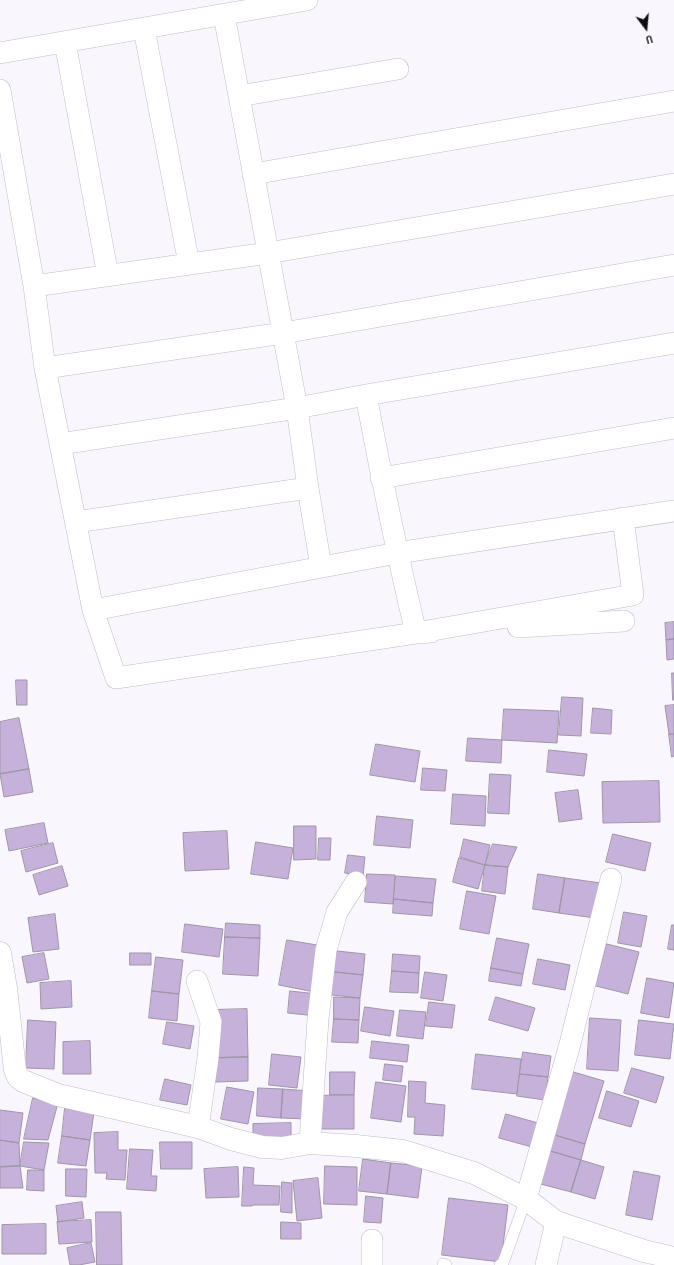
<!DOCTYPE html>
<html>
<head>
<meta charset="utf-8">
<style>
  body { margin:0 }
  #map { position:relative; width:674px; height:1265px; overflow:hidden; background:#faf6fe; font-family:"Archivo Narrow",sans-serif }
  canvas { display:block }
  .north { position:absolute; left:626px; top:8px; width:40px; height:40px; -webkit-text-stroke:3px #fff; paint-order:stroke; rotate:164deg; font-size:11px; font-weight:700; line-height:16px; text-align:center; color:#100d13 }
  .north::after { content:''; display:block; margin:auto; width:14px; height:18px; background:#100d13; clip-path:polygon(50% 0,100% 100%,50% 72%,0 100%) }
</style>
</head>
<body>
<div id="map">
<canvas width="674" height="1265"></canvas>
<div class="north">U</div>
</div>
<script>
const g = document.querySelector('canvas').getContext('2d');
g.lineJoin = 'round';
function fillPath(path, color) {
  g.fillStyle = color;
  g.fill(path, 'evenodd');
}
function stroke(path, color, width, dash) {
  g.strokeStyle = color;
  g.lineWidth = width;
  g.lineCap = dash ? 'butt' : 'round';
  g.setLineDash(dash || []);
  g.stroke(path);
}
const building = new Path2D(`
  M674,622V639L666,640L665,623Z
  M674,639V659L667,660L666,640Z
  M672,673H674V700H673Z
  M16,680H27V705H17Z
  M562,697L583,698L581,736L559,735Z
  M674,705V734H669L665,706Z
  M593,708L612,710L611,734L591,733Z
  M504,709L559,711L557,743L502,740Z
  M19,718L29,769L0,774V722Z
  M669,734H674V756L672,757Z
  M468,738L502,740L501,763L466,761Z
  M376,744L420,751L415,782L370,775Z
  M549,750L587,754L584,776L547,772Z
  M423,768L447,770L445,791L421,790Z
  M29,769L33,792L4,797L0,774Z
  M490,774L511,775L509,814L488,813Z
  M659,781L660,822L603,823L602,782Z
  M578,790L582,819L559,822L555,793Z
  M453,794L486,796L485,826L451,824Z
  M377,816L413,820L410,848L374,845Z
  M44,823L48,843L9,851L5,830Z
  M294,826H316V859L294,860Z
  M227,831L229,869L185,871L183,833Z
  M613,834L651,843L645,871L606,862Z
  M319,838H331L330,860H318Z
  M464,839L490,845L485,865L460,857Z
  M256,842L293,848L288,879L251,874Z
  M53,843L58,863L26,872L21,851Z
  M493,844L517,847L508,867L485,865Z
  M348,855L365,857L363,876L345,873Z
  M459,858L485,865L478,889L453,882Z
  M485,865L508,867L505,894L482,891Z
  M62,866L68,886L39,895L33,875Z
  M367,874L395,875L393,904L365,902Z
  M538,874L565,878L559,913L533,909Z
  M396,876L436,879L433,903L394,899Z
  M565,878L601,883L595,918L559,913Z
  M467,891L496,896L489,934L460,929Z
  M394,899L433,903L432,916L393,913Z
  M624,912L647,916L641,947L618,943Z
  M55,914L59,949L33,952L28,918Z
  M226,923L260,925V938L225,937Z
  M185,924L223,929L219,957L182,952Z
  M672,925H674V950L668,949Z
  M225,937L260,938L258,976L223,974Z
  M497,938L529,944L523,974L491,968Z
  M287,940L323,946L314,992L279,985Z
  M607,944L639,952L628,994L596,986Z
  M328,950L365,954L363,975L326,971Z
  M44,953L49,979L27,983L22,957Z
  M130,953H151V965H130Z
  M393,954L420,956L419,973L392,971Z
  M156,957L183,960L179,994L152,991Z
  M538,959L570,965L565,990L533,984Z
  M491,968L523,974L521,986L489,981Z
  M326,971L363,975L360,998L323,994Z
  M392,971L419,973L418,993L390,992Z
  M425,972L447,975L443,1001L421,998Z
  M647,978L674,983L669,1018L641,1013Z
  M71,981L72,1007L41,1009L40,983Z
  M152,991L179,994L177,1021L149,1018Z
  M290,991L318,994L316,1016L288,1013Z
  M334,997L360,998L359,1020L334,1019Z
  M496,997L535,1008L528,1031L489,1020Z
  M429,1002L455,1005L452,1028L426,1026Z
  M365,1007L394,1011L390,1036L361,1031Z
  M247,1009L248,1057L215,1058L213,1010Z
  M400,1010L426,1012L423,1039L397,1036Z
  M590,1018L621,1020L618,1071L587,1069Z
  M334,1019L359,1020L358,1043L332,1042Z
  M28,1020L56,1022L54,1069L26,1068Z
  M639,1020L674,1024L670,1059L635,1055Z
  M167,1022L194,1026L190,1049L163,1044Z
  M90,1041L91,1074H63V1042Z
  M372,1041L409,1045L407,1062L370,1058Z
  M523,1052L551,1056L548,1077L520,1074Z
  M272,1054L301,1057L297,1088L269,1085Z
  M476,1054L521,1059L517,1094L472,1089Z
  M248,1057V1081L215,1082V1058Z
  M385,1064L403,1066L401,1082L383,1080Z
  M632,1068L664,1077L656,1103L624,1093Z
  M570,1071L604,1081L585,1144L551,1134Z
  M330,1072H355L354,1095H330Z
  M520,1074L548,1077L545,1100L517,1096Z
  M165,1079L191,1085L187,1105L160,1100Z
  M409,1081L426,1082L425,1103L445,1105L443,1136L414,1134L415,1117H408Z
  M376,1082L406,1086L401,1122L371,1118Z
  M227,1087L254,1092L248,1124L221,1119Z
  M258,1088L283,1089L281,1118L257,1116Z
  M283,1089L310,1091L308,1119L281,1118Z
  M607,1091L639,1101L631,1127L599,1118Z
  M354,1095V1129H315V1096Z
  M33,1098L58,1103L48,1140L24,1139Z
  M65,1108L94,1112L90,1140L62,1136Z
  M0,1110L23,1113L19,1143L0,1140Z
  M506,1114L538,1123L532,1147L499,1138Z
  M291,1123V1142H253V1124Z
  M118,1132V1150H127L125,1180L106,1179L107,1173H95L94,1133Z
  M551,1134L585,1144L581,1160L547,1150Z
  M62,1136L90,1140L86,1166L58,1163Z
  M0,1140L19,1143L20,1166L0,1167Z
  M24,1142L49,1143L44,1170L20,1166Z
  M160,1142H192V1169H161Z
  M130,1149L153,1150L151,1176H157L156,1191L127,1189Z
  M547,1150L581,1160L571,1192L537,1183Z
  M363,1159L391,1163L387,1194L359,1191Z
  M581,1160L604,1167L595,1199L571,1192Z
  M391,1163L422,1166L418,1198L387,1194Z
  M20,1166L23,1188H0V1167Z
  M325,1166L357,1167V1205L324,1204Z
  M238,1167L239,1197L206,1198L204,1169Z
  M244,1167L254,1168L253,1185L280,1186L279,1205H253L252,1206H242Z
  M66,1169H87L86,1197L66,1196Z
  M28,1170H44V1191L27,1190Z
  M634,1171L660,1176L652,1220L626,1215Z
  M318,1178L322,1218L297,1221L293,1181Z
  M282,1182L292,1183V1213L281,1212Z
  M366,1196L383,1198L381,1223L364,1222Z
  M449,1198L508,1205L501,1262L442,1255Z
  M82,1202L84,1218L58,1222L56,1206Z
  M96,1212H121L122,1265H97Z
  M91,1220L92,1242L59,1244L57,1222Z
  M281,1222L301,1223V1239H281Z
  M46,1224V1254H2V1225Z
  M91,1243L95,1262L79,1265H70L67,1248Z`);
const lane = new Path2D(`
  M443,1264L446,1265
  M500,1265L503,1263L526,1199`);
const street = new Path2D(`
  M224,15L297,408L308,488L321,567
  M144,29L189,264
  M65,42L108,276
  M0,53L307,0
  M0,90L34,286L45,368L93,610L116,678L416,633L633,595L623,518
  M239,96L398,69
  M253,174L674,101
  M34,286L268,253L674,184
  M45,368L283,333L674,265
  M366,395C381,475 397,554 416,633L431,632
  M60,444L297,408L366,395L674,343
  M381,478L674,428
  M76,522L308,488
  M93,610L397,553L674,511
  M518,627L624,621
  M197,981L211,1022L208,1058L198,1127
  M310,1143L318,1019L326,950L337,912L356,882
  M526,1199L570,1044L611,879
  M372,1265V1240
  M546,1265L556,1222`);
const secondary = new Path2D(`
  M0,953L6,988L15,1070L18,1077L23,1081L58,1095L198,1127L231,1139L262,1147L282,1148L310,1143L356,1146L403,1151L474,1173L526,1199L556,1222L644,1251L674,1258`);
fillPath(building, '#c5b1da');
stroke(building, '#9e96a7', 1);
stroke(lane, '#c2bacc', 12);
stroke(street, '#c2bacc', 22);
stroke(secondary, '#c2bacc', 23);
stroke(lane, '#fff', 11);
stroke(street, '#fff', 21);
stroke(secondary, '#fff', 22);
</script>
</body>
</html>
